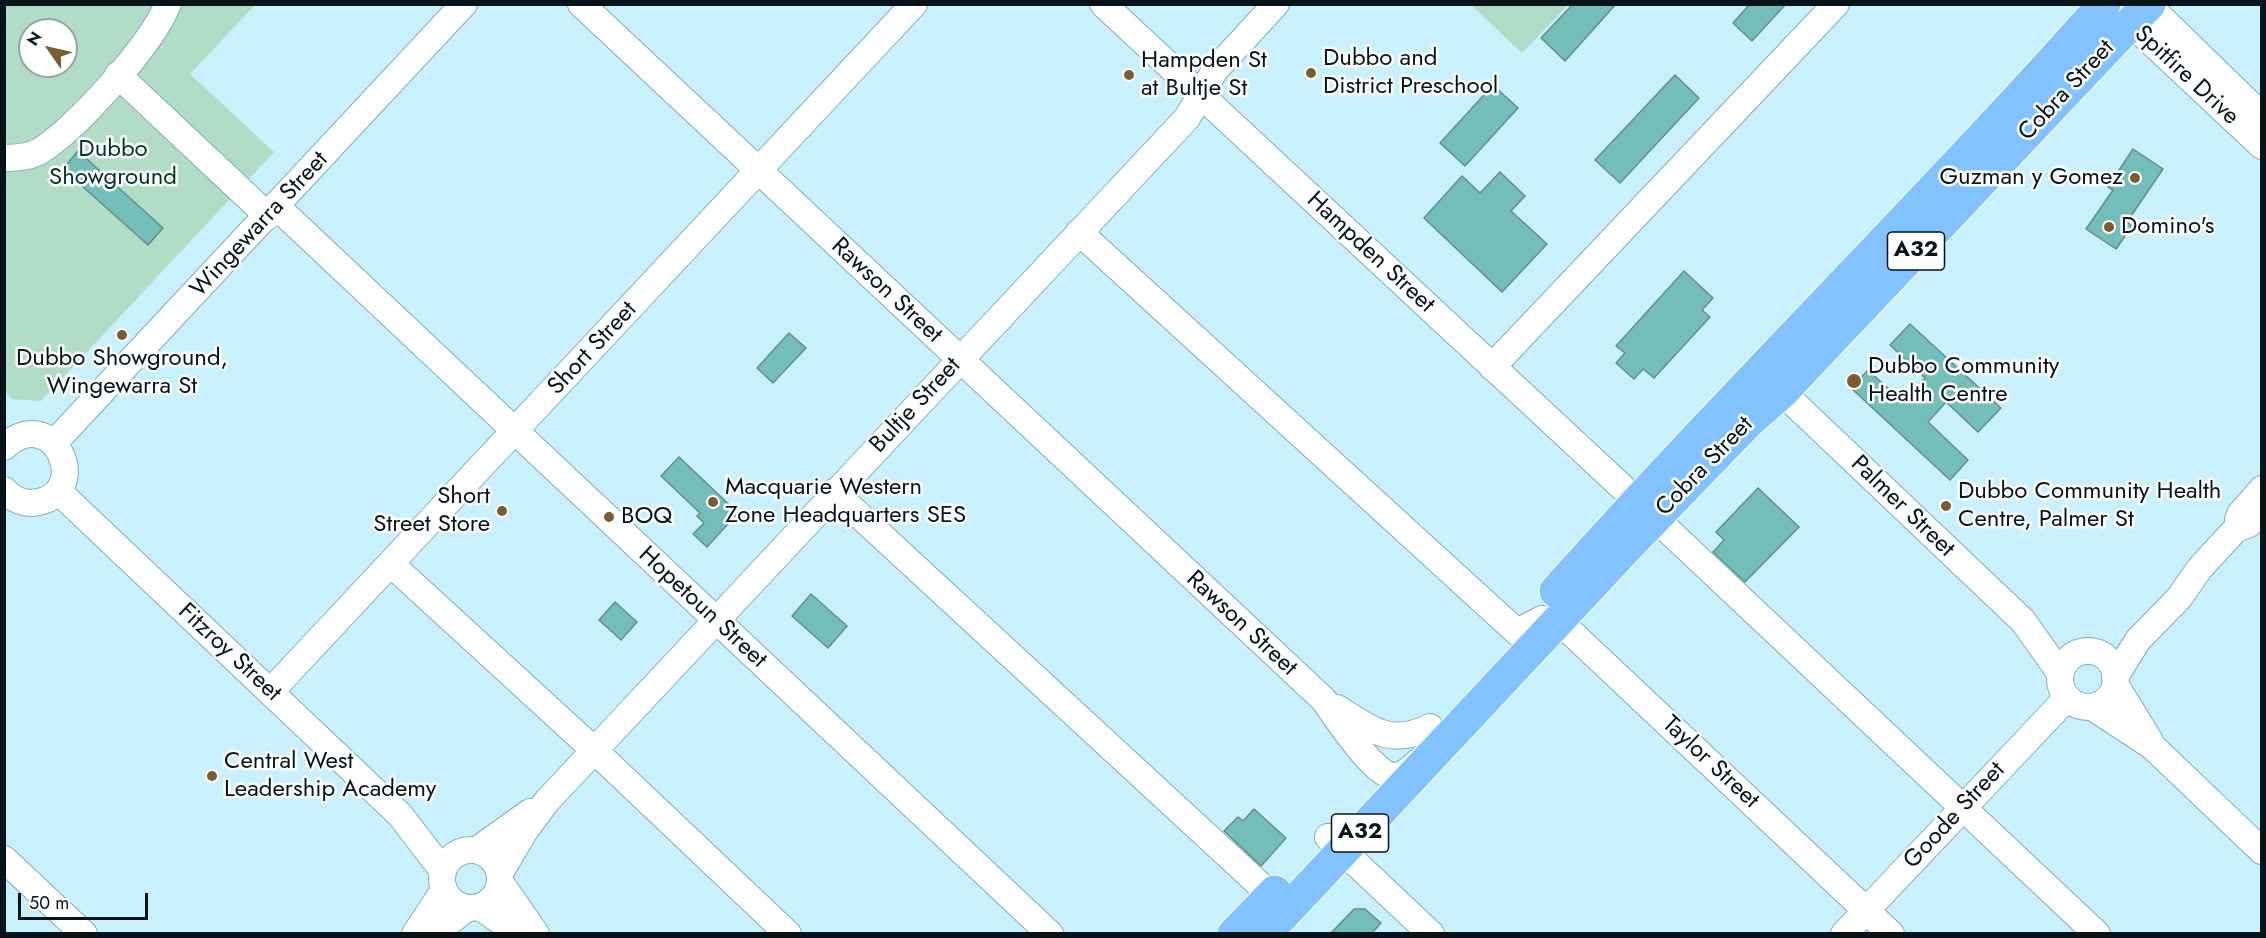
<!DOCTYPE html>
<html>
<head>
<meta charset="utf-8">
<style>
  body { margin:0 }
  #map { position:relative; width:2266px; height:938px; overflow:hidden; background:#c8f0fd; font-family:Jost,sans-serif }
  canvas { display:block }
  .frame { position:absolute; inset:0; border:6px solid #061419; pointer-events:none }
  .north { position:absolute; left:18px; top:18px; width:60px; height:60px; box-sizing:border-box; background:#fff; border:2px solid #9ba1a3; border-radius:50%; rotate:304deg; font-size:16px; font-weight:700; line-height:24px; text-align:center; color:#061419 }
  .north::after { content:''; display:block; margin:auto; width:21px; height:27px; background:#795d30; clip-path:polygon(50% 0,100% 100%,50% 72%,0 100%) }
  .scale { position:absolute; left:18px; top:893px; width:130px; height:27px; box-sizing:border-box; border:3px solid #061419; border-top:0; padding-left:8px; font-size:18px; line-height:21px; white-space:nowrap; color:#061419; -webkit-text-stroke:4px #fff; paint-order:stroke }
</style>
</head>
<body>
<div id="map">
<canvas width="2266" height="938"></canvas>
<div class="frame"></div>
<div class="north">N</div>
<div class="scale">50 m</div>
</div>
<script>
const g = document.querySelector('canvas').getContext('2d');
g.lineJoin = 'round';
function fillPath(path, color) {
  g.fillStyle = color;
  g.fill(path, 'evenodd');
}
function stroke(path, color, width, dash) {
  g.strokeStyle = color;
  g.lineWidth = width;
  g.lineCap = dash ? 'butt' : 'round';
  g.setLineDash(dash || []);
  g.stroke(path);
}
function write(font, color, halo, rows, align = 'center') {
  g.font = font + ' Jost,sans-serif';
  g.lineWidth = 5;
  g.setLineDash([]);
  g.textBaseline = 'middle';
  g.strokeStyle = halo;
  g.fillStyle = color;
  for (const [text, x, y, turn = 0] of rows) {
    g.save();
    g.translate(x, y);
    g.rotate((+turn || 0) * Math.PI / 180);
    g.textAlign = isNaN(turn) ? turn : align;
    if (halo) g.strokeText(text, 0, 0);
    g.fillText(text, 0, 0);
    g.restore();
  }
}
const green = new Path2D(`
  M4,5H255L190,74L274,152L41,401L12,399L5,391ZM30,30H66V66H30Z
  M1471,5H1568L1522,53Z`);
const building = new Path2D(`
  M1573,4H1616L1565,61L1541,38Z
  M1750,4H1786L1752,41L1733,23Z
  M1675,75L1699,98L1620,183L1595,160Z
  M1493,85L1518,108L1465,166L1440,143Z
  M2133,149L2163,169L2127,222L2132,226L2116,249L2086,229L2113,190L2108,187Z
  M78,151L163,228L148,245L63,169Z
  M1500,172L1525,196L1511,211L1547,244L1502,292L1424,218L1462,176L1480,193Z
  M1684,271L1713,298L1702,310L1710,317L1654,378L1643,369L1634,379L1616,363L1625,353L1616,346Z
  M1910,324L2001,408L1978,432L1946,402L1928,422L1968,460L1950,480L1851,388L1868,370L1903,402L1925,378L1890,345Z
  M789,333L806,348L773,383L757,368Z
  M679,457L738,513L707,547L693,534L704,523L697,516L700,513L661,476Z
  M1758,488L1799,527L1745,582L1713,552L1724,540L1716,532Z
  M811,594L847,626L828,648L792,616Z
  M615,602L637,622L621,640L599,620Z
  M1254,809L1286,838L1261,866L1224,831L1238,817L1243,821Z
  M1354,909H1365L1381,923L1372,933H1331Z`);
const minor = new Path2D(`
  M581,4L1324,700C1335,716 1375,777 1394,776C1404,776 1412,768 1418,762
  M1103,4L1637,501
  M2147,4L2262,116
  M2118,11L2262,146
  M118,75L268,216
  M4,158C16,158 30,157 40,151C77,128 152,44 168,4
  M277,207L1050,934
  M1079,232L1518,633
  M1492,367L1836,4
  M1782,392L2023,621L2060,673
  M54,443L464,4
  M4,447C54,401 93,492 38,502C25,505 13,500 4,490
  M58,491L400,815L443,871
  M834,492L1272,896
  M1655,518L2097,934
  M2238,520L2240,514L2262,489
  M391,564L594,750L788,934
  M1521,630L1542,619L1559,621L1891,934
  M2060 679a28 28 0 1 1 56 0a28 28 0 1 1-56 0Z
  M2115,677L2138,640L2179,598L2200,568L2236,529L2249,524L2262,510
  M2115,684L2150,741
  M270,692L914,4
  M2092,707L2153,747L2262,851
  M1337,708C1371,729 1390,747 1430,727
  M1328,837L1431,934
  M442 879a29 29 0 1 1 58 0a29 29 0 1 1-58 0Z
  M477,850L530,812
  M4,859L84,934
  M500,873L526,829L547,801L1187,118L1215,70L1276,4
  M500,882L536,934
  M480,907L519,934
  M415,934L444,890
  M434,934L467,908
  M1844,934L2067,698`);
const highway = new Path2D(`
  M1556,591C1734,392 1926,204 2104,4
  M1234,934L1275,892
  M1265,934L1629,545L1747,423L1782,392L2149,4`);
const markers = [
  [1311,73,6,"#795d30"],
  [1129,75,6,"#795d30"],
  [2135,178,6,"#795d30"],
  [2109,227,6,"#795d30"],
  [122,335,6,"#795d30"],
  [1854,381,8,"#795d30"],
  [713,502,6,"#795d30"],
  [1946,506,6,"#795d30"],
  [502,511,6,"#795d30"],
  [609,517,6,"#795d30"],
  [212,776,6,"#795d30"]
];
const shields = [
  [1916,251,57],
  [1360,833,57]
];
const shieldNames = [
  ["A32",1916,251],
  ["A32",1360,833]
];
const poiNames = [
  ["Dubbo and",1323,59],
  ["District Preschool",1323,87],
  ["Hampden St",1141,61],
  ["at Bultje St",1141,89],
  ["Guzman y Gomez",2123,178,"right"],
  ["Domino's",2121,227],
  ["Dubbo Showground,",122,359,"center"],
  ["Wingewarra St",122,387,"center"],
  ["Dubbo Community",1868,367],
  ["Health Centre",1868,395],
  ["Macquarie Western",725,488],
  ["Zone Headquarters SES",725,516],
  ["Dubbo Community Health",1958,492],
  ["Centre, Palmer St",1958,520],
  ["Short",490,497,"right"],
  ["Street Store",490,525,"right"],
  ["BOQ",621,517],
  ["Central West",224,762],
  ["Leadership Academy",224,790]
];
const streetNames = [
  ["Spitfire Drive",2186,76,43],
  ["Cobra Street",2067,91,-47],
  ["Wingewarra Street",260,225,-47],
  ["Hampden Street",1370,253,43],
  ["Rawson Street",886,291,43],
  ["Short Street",593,349,-47],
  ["Bultje Street",916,406,-47],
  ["Cobra Street",1705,467,-46],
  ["Palmer Street",1902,507,44],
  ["Hopetoun Street",702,608,43],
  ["Rawson Street",1241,624,43],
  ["Fitzroy Street",229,653,43],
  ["Taylor Street",1710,763,43],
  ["Goode Street",1955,816,-47]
];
const parkNames = [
  ["Dubbo",113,150],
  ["Showground",113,178]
];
fillPath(green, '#b1dcc6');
fillPath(building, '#74beba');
stroke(building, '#658d8b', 1.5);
stroke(minor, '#87acb9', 28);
stroke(highway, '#fff', 35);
stroke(minor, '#fff', 26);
stroke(highway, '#82c2ff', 33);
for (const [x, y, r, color] of markers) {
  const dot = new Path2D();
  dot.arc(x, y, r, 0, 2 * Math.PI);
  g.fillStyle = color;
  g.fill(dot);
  stroke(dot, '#fff', 2);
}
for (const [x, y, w] of shields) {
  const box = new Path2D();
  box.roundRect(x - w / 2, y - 19, w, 38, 4.5);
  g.fillStyle = '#fff';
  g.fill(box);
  stroke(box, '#061419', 1.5);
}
write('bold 22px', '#061419', null, shieldNames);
write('24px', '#061419', '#fff', poiNames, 'left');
write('24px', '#061419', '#fff', streetNames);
write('24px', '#003522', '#fff', parkNames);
</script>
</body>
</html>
